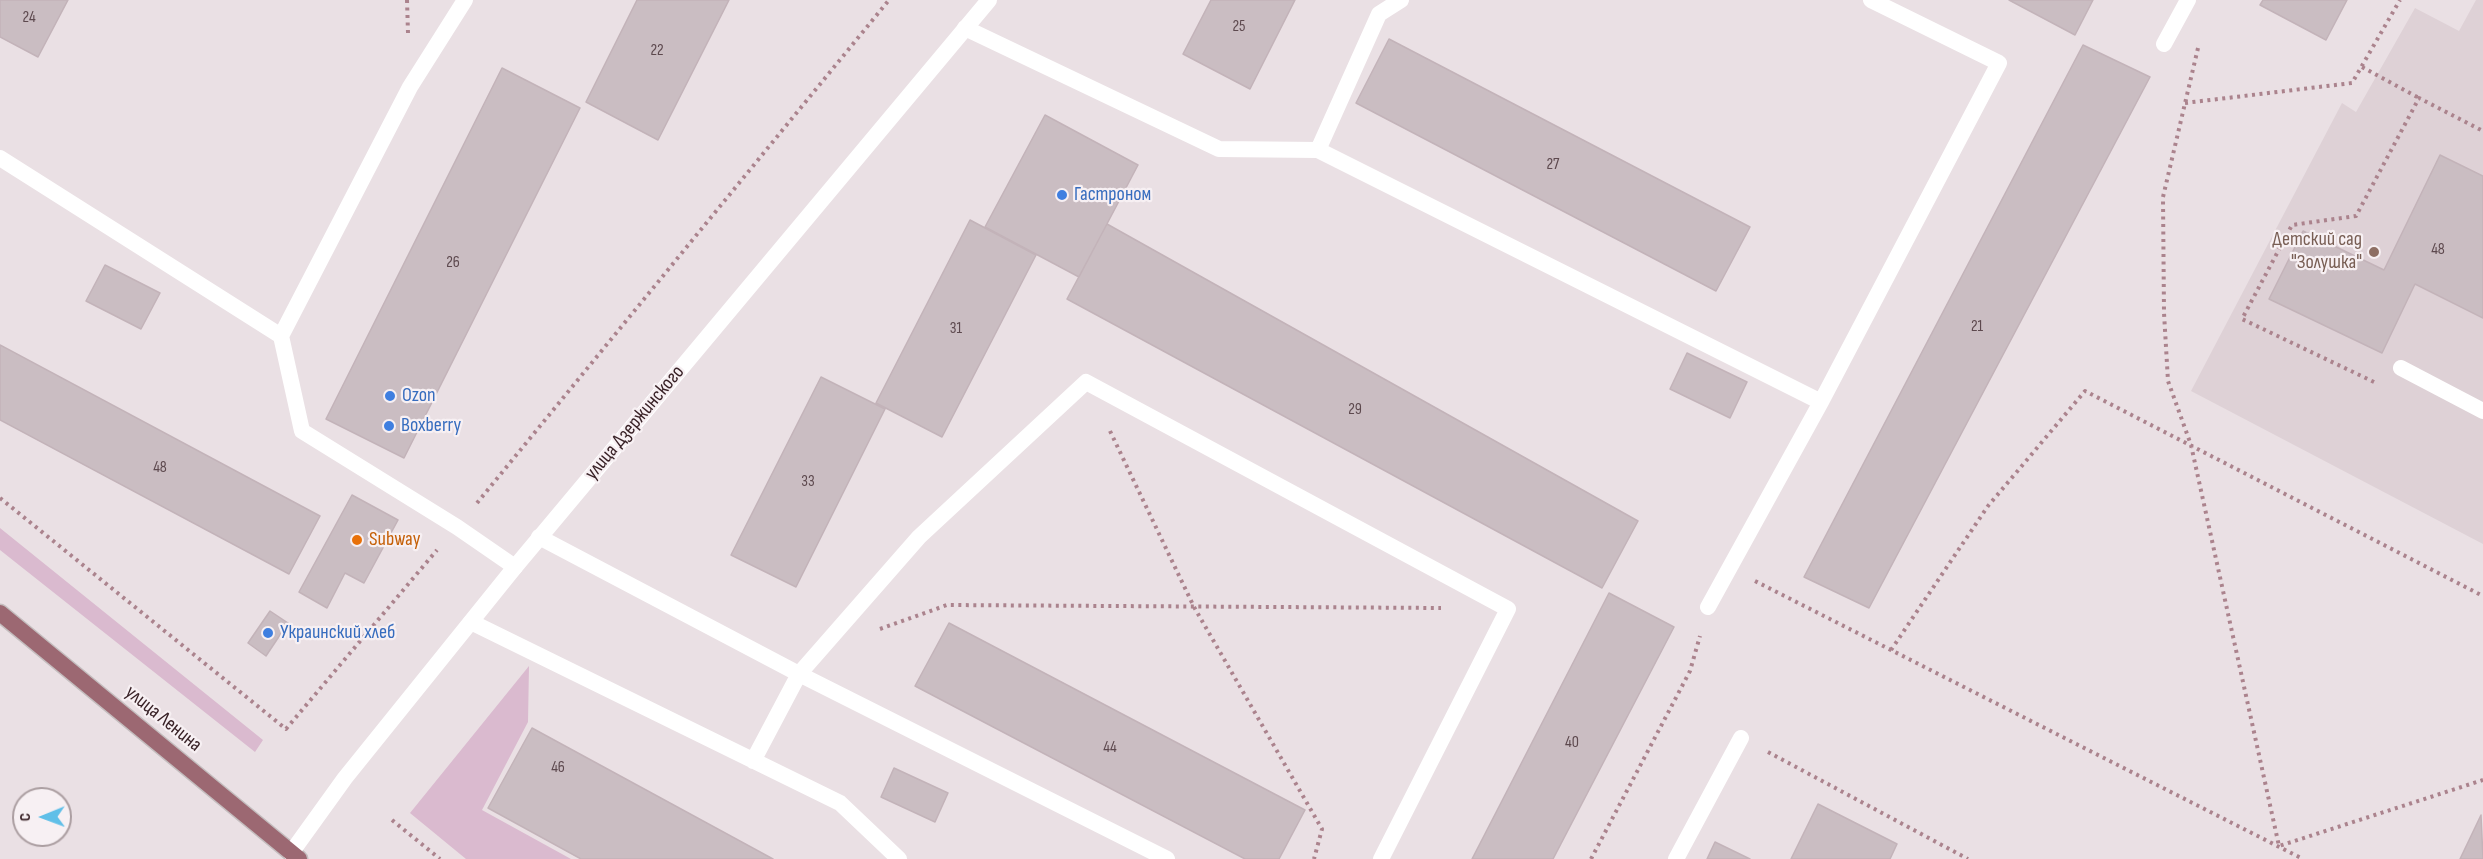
<!DOCTYPE html>
<html>
<head>
<meta charset="utf-8">
<style>
  body { margin:0 }
  #map { position:relative; width:2483px; height:859px; overflow:hidden; background:#eae0e4; font-family:"Sofia Sans Condensed",sans-serif }
  canvas { display:block }
  .north { position:absolute; left:12px; top:787px; width:60px; height:60px; box-sizing:border-box; background:#f7f0f3; border:2px solid #ab9ea1; border-radius:50%; rotate:269deg; font-size:16px; font-weight:700; line-height:24px; text-align:center; color:#392227 }
  .north::after { content:''; display:block; margin:auto; width:21px; height:27px; background:#60bfe8; clip-path:polygon(50% 0,100% 100%,50% 72%,0 100%) }
</style>
</head>
<body>
<div id="map">
<canvas width="2483" height="859"></canvas>
<div class="north">С</div>
</div>
<script>
const g = document.querySelector('canvas').getContext('2d');
g.lineJoin = 'round';
function fillPath(path, color) {
  g.fillStyle = color;
  g.fill(path, 'evenodd');
}
function stroke(path, color, width, dash) {
  g.strokeStyle = color;
  g.lineWidth = width;
  g.lineCap = dash ? 'butt' : 'round';
  g.setLineDash(dash || []);
  g.stroke(path);
}
function write(font, color, halo, rows, align = 'center') {
  g.font = font + ' "Sofia Sans Condensed",sans-serif';
  g.lineWidth = 4.5;
  g.setLineDash([]);
  g.textBaseline = 'middle';
  g.strokeStyle = halo;
  g.fillStyle = color;
  for (const [text, x, y, turn = 0] of rows) {
    g.save();
    g.translate(x, y);
    g.rotate((+turn || 0) * Math.PI / 180);
    g.textAlign = isNaN(turn) ? turn : align;
    if (halo) g.strokeText(text, 0, 0);
    g.fillText(text, 0, 0);
    g.restore();
  }
}
const built = new Path2D(`
  M2476,0H2483V544L2191,391L2342,103L2356,112L2415,8L2459,31Z`);
const green = new Path2D(`
  M0,528L263,740L255,752L0,550Z
  M529,666L528,722L482,810L571,859H466L410,813Z`);
const building = new Path2D(`
  M0,0H68L38,57L0,37Z
  M637,0H729L658,140L586,102Z
  M1211,0H1295L1250,89L1183,54Z
  M2009,0H2093L2075,35Z
  M2263,0H2347L2326,40L2260,5Z
  M1389,39L1750,227L1716,291L1356,103Z
  M2083,45L2150,77L1869,608L1804,577Z
  M502,68L580,108L404,458L326,419Z
  M1045,115L1138,165L1079,277L985,227Z
  M2440,155L2483,176V318L2415,284L2382,353L2269,299L2303,231L2384,270Z
  M970,220L1036,255L942,437L876,403Z
  M1107,224L1638,521L1602,588L1067,299Z
  M105,265L160,293L141,329L86,301Z
  M0,345L320,516L289,574L0,420Z
  M1687,353L1747,382L1730,418L1670,389Z
  M821,377L885,409L796,587L731,555Z
  M352,495L398,520L364,583L345,573L327,608L299,592Z
  M1609,593L1674,627L1553,859H1472Z
  M270,611L288,623L266,656L248,643Z
  M949,623L1305,810L1279,859H1245L915,686Z
  M532,728L773,859H581L488,808Z
  M894,768L948,793L935,822L881,797Z
  M1818,804L1897,844L1890,859H1791Z
  M2481,815L2483,859H2460Z
  M1715,842L1750,859H1707Z`);
const path = new Path2D(`
  M407,0L408,33
  M2198,48L2163,197L2164,313L2168,381L2191,445L2279,846L2483,780
  M2362,67L2419,98
  M2185,103L2352,83L2400,0
  M2374,382L2242,319L2292,225L2356,216L2419,98L2483,131
  M1110,431L1194,607L1322,829L1314,859
  M0,498L286,729L437,550
  M477,503L889,0
  M1755,581L2303,859
  M880,629L947,605L1441,608
  M1891,650L1988,506L2085,391L2483,596
  M1768,752L1968,859
  M392,820L440,859
  M1591,859L1690,671L1700,636`);
const service = new Path2D(`
  M465,0L410,87L281,336L302,431L457,527L515,567
  M965,28L1219,149L1318,150L1821,402
  M2164,44L2188,0
  M1318,150L1379,14L1401,0
  M0,158L281,336
  M2401,368L2483,411
  M539,537L799,674L1167,859
  M1708,607L1821,402L1999,63L1871,0
  M471,622L840,803L899,859
  M753,761L799,674L919,537L1086,382L1508,609L1381,859
  M1676,859L1741,738`);
const minor = new Path2D(`
  M291,853L345,778L515,567L989,0`);
const primary = new Path2D(`
  M0,613L299,859`);
const markers = [
  [1062,195,6,"#3f7fe0"],
  [2374,252,6,"#8d6e63"],
  [390,396,6,"#3f7fe0"],
  [389,426,6,"#3f7fe0"],
  [357,540,6,"#e8710a"],
  [268,633,6,"#3f7fe0"]
];
const numberNames = [
  ["24",29,18],
  ["25",1239,27],
  ["22",657,51],
  ["27",1553,165],
  ["48",2438,250],
  ["26",453,263],
  ["21",1977,327],
  ["31",956,329],
  ["29",1355,410],
  ["48",160,468],
  ["33",808,482],
  ["40",1572,743],
  ["44",1110,748],
  ["46",558,768]
];
const shopNames = [
  ["Гастроном",1074,195],
  ["Ozon",402,396],
  ["Boxberry",401,426],
  ["Украинский хлеб",280,633]
];
const educationNames = [
  ["Детский сад",2362,240],
  ["\"Золушка\"",2362,263]
];
const streetNames = [
  ["улица Дзержинского",635,423,-50],
  ["улица Ленина",163,719,39]
];
const foodNames = [
  ["Subway",369,540]
];
fillPath(built, '#ded1d6');
fillPath(green, '#dabacf');
fillPath(building, '#cabdc2');
stroke(building, '#c3b3b9', 1.5);
stroke(primary, '#c4bdbe', 19);
stroke(path, '#ab838d', 4, [3, 4.5]);
stroke(service, '#fff', 16);
stroke(minor, '#fff', 16);
stroke(primary, '#9c6872', 16);
for (const [x, y, r, color] of markers) {
  const dot = new Path2D();
  dot.arc(x, y, r, 0, 2 * Math.PI);
  g.fillStyle = color;
  g.fill(dot);
  stroke(dot, '#f7f0f3', 2);
}
write('16px', '#5d494e', null, numberNames);
write('20px', '#366cbe', '#f7f0f3', shopNames, 'left');
write('20px', '#785e54', '#f7f0f3', educationNames, 'right');
write('20px', '#392227', '#f7f0f3', streetNames);
write('20px', '#c56008', '#f7f0f3', foodNames, 'left');
</script>
</body>
</html>
